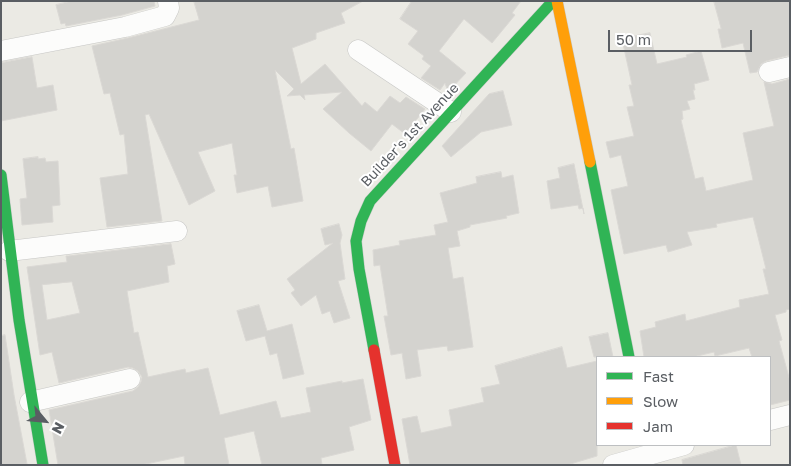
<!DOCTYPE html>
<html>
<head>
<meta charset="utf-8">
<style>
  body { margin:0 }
  #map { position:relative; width:791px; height:466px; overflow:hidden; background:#ebeae4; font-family:"Golos Text",sans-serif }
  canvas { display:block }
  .frame { position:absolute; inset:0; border:2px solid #5a5e63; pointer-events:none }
  .legend { position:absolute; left:596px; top:356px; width:175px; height:90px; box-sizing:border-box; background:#fff; border:1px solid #bdbfc1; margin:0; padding:6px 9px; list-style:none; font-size:15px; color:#5a5e63 }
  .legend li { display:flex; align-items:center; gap:10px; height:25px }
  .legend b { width:25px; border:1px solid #bdbfc1 }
  .north { position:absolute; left:20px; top:396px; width:50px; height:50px; -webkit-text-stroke:4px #fff; paint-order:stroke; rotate:118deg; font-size:14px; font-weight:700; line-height:20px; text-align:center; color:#5a5e63 }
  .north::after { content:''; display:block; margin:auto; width:18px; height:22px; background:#5a5e63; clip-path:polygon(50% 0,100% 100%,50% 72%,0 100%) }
  .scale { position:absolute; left:608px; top:30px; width:144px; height:22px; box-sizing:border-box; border:2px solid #5a5e63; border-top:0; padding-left:6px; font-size:15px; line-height:18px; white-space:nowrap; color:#5a5e63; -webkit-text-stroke:4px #fff; paint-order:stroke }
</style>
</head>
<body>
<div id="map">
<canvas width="791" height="466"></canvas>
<div class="frame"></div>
<ul class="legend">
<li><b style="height:6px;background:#30b455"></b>Fast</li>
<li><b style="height:6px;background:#ff9f0a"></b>Slow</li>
<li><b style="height:6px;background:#e5322d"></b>Jam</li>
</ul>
<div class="north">N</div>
<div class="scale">50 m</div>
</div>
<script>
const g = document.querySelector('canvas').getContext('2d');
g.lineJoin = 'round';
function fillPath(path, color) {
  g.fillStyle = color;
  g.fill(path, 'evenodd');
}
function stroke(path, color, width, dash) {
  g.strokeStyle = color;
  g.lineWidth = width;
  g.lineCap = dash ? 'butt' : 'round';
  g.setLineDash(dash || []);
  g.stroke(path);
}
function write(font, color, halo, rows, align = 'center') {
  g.font = font + ' "Golos Text",sans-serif';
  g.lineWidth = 4;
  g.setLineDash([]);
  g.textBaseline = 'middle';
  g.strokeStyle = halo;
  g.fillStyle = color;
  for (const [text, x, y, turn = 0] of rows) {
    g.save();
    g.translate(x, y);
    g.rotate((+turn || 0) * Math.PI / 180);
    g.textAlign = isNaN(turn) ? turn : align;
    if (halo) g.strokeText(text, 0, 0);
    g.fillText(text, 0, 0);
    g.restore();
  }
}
const building = new Path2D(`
  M72,1H154L155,6L122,15L66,26L65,23L61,24L56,5Z
  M194,1H363L341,13L345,23L316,33V39L292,48L301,84L325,64L362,106L365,102L377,112L390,96L400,103L406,97L425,109L405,134L392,124L371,151L349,133L323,109L342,92L304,95L305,100L300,95L287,96L294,89L275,70L291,149L294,148L303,201L272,207L268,186L237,193L234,175H237L232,143L198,152L215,191L189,205L149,114L145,115L162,221L107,227L100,178L128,174L124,134L120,135L110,93L104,94L92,46L128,38L199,20Z
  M412,1H521L512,13L515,15L492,43L464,19L439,51L466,73L448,92L445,83L440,90L421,78L431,66L422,59L424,56L408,44L418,31L400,19Z
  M714,1H790V55L766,61L761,64L757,72L750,73L743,43L722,48L718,29H721Z
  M650,33L657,64L687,57L686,55L701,51L709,80L694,84L695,90H693L695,99L687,101L690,109L682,111L683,119L681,120L695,179L703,177L706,191L753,180L743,133L774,126L764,82L772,84L790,79V309L786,310V312L775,315L782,340L779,341L790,381V400L770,405V357H752L749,348L715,356L714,352L693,357H644L640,331L656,327L655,322L685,314L686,321L740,307L739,300L769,294L763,269H766L753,217L716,224L717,227L687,232L692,245L668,252L666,245L624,254L611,190L628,186L621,155L610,158L606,142L634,136L627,107L634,106L629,85H632L622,39Z
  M32,57L37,88L53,85L57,110L1,121V63Z
  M503,91L512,125L481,132L451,157L442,146L489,94Z
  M38,157V159L45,158L46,162L58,161L60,205L52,206L53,222L22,225L20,199L27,198L23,159Z
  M574,164L584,214L583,208L579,209L578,205L551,209L547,181L560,178L558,168Z
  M501,172L502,178L513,175L519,213L506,216L507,218L470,225V227L457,231L460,246L448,248L453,279L463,277L473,347L448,351L447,346L417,350L421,376L406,379L402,353L391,355L384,316H388L380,265L374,266L373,250L400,245L399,241L436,235L434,225L448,222L440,193L477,183L476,177Z
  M339,224L342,235L340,243L345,279L338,281L350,318L334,323L330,311L322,314L316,295L301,306L291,293L295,290L287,279L333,243L325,245L321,229Z
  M171,244L175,264L167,266L169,282L127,291L134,333L138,332L148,377L185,369L186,373L208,368L220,415L276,401L281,418L311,412L306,388L342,381V383L363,379L371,420L349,427L354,450L321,458L322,465H262L254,431L224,438L229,465H185L184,456L141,465H58L49,410L133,391L138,387L141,382L142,377L138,371L133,368L128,367L59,383L52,352L40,355L27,267L67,262L66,256H68ZM72,282L80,313L47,320L42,285Z
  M259,305L267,331L292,324L304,374L283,379L277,353L270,355L265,336L246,341L237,311Z
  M608,333L613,357H594L589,337Z
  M5,335L14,395L27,464L1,465V336Z
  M562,347L567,368L597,361V456L567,465H410L402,419L417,416L421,433L452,426L449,410L484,402L481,388L500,384L495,366Z
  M736,445L741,465H683L682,460Z`);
const street = new Path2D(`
  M358,50L451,112
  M1,51L125,27L165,16L169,8L168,1
  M769,72L790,67
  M9,251L177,231
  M30,402L130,379
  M770,420L790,415
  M613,465L684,445`);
const fast = new Path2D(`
  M590,162L629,357
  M1,175L19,320L43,465
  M374,350L359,269L356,241L361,221L370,201L553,1`);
const slow = new Path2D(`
  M557,1L590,162`);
const jam = new Path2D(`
  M374,350L395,465`);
const streetNames = [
  ["Builder's 1st Avenue",410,135,-47]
];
fillPath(building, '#d4d3cf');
stroke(building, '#dad8d4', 1);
stroke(street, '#c7c7c5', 21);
stroke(fast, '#c7c8c6', 12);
stroke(slow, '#c7c8c6', 12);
stroke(jam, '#c7c8c6', 12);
stroke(street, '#fcfcfb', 20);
stroke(fast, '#30b455', 11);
stroke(slow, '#ff9f0a', 11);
stroke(jam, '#e5322d', 11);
write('14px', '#5a5e63', '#fff', streetNames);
</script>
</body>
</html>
